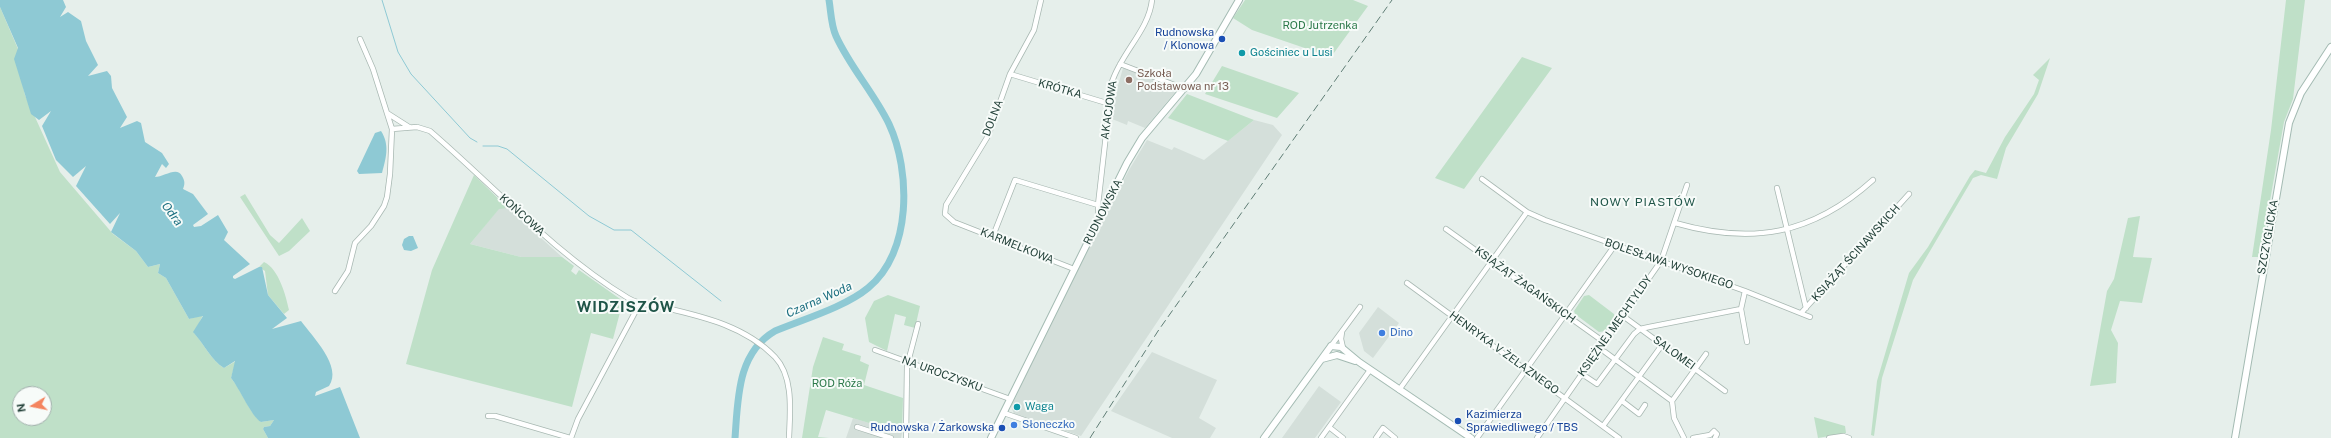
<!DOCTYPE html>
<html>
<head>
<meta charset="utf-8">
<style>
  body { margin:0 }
  #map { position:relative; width:2331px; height:438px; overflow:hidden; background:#e6efeb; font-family:"Public Sans",sans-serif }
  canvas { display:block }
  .north { position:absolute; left:12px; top:386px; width:40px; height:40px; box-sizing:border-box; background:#f7fbf9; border:1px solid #a3b1ad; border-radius:50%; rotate:260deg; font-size:11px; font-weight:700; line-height:16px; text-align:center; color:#24423a }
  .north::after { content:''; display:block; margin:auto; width:14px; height:18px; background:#f4845f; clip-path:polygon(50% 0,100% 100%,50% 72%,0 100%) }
</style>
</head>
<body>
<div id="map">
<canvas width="2331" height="438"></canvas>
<div class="north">N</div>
</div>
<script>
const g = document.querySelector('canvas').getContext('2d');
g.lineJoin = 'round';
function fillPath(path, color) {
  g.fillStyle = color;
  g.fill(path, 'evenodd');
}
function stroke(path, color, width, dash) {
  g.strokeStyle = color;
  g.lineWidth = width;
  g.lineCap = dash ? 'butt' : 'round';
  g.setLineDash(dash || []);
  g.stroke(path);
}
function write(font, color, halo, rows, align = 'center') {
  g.font = font + ' "Public Sans",sans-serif';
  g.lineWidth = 4;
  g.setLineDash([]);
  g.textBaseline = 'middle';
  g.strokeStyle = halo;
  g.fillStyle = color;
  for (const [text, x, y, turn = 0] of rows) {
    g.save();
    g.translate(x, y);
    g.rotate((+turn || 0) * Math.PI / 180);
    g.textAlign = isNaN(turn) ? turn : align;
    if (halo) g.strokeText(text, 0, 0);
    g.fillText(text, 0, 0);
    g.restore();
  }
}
const built = new Path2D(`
  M1123,68L1177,90L1145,128L1128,121L1127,125L1112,119L1113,103Z
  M1254,120L1273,125L1282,135L1081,436L1014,414L1011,406L1064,296L1129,170L1147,140L1172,150L1174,147L1204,160Z
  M499,208H508L562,257H521L470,244Z
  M1378,307L1399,323L1373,358L1364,351L1359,333Z
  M1152,352L1217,380L1199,418L1216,428L1210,438H1172L1111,411Z
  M1319,386L1341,402L1315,438H1282Z
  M853,418L902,433L901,438H846Z`);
const green = new Path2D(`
  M1245,0H1353L1368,6L1331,57L1252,30L1233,18Z
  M2286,0H2305L2293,99L2284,122L2260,257H2252L2271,130Z
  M0,7L18,49L21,78L25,95L60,172L113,234L136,251L148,267L160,264L158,273L166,278L189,319L203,315L194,333C204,344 211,360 224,368L236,361L231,378C242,391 248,411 261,422L274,420L270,426L264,427L263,429L268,438H0ZM20,394H44V418H20Z
  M1522,57L1552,68L1464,189L1435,178Z
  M2050,58L2038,94L2006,148L1997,179L1981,175L1973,178L1913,280L1882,378L1874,436L1871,435L1877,381L1909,273L1928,247L1970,176L1975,170L1986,173L1987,171L2005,137L2034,94L2039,80L2033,75Z
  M1222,66L1299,93L1277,118L1205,94Z
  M1187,94L1254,120L1228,141L1168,118Z
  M474,175L508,208L499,209L470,244L521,257H562L574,266L571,271L576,275L579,270L623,301L613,339L591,333L572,407L406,364L432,270Z
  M245,194L270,235L279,243L302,218L310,231L289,251L279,256L240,197Z
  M2140,216L2133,257L2152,258L2142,303L2120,301L2111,330L2118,343L2116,383L2090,386L2107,291L2114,279L2128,218Z
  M264,262C279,269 286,296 289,310L284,314L268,295L265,271L259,267Z
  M888,295L920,306L915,328L904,325L906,317L895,314L887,351L869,342L865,318L874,301Z
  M1589,295L1614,314L1615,319L1606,331L1599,332L1575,314L1574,311L1584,296Z
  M823,337L844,344L842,350L861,356L860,361L869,365L864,385L903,398L902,433L826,410L818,437L829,438H802L813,367Z
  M1814,417L1845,426L1846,433L1818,438Z`);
const water = new Path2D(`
  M0,0H63L66,7L60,17L68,12L81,21L86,41L98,65L88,76L107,71L111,76L112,88L127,117L120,128L137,121L141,123L145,142L162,153L169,164L166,168L162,164L155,177C164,177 177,166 182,176C185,181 185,184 183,189L193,194L208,214L193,225L194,227L201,226L218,215L228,232L224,240L250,264L233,276V278L235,279L259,267H262L268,295L287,318L272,329L301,321C312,336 343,367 329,386L316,392L315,396L340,387L360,438H268L263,429L264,427L270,426L274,420L261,422C251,416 240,389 231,378L235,361L224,368C211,360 204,344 193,332L203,316L189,319L166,278L158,273L160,264L148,267L136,251L111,232L120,213L110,224L76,186L86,166L73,177L56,160L42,126L51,111L39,120L31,114L14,59L18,48L0,7Z
  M381,131C390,145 386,158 382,173L359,174L357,171L375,133Z
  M409,236H413L418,248L411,251L404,250L402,245L404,239Z`);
const stream = new Path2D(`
  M382,0L398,52L411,74L470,138L477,142
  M483,146H498L507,149L589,216L614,230H631L721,301`);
const river = new Path2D(`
  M735,438C738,399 737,353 775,331C804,319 845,307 868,288C912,253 911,171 889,124C874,93 850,67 836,36C831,25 831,12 829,0`);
const street = new Path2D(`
  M1041,0L1034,30L1010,74L988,136L946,205L945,214L954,222L1074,269
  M1120,64L1185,89
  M1010,74L1110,104
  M387,113L409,127
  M392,129L417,127L430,131C496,188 554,253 628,298C639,305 654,305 666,308C705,317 746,327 775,357C794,377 790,412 789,438
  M1482,179L1527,212L1545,220L1745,291L1810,317
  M1777,188L1806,308
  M1098,218V205L1112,82C1121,53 1149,30 1152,0
  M1675,223C1752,245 1812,235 1873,180
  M1446,229L1604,342
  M993,236L1015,180L1098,205
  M1407,283L1619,438
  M335,291L348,271L355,243L371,226L384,206L387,197L390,174L392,129L373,69L360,39
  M1741,309L1745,291
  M1802,312L1909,194
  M1623,316L1725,391
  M1342,332L1341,339L1343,348
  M1331,346L1360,307
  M875,350L1010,399
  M1605,352L1672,401
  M1582,374L1597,384L1634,334L1640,329L1649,327L1741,309L1747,342
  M1399,390L1527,212
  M1622,401L1639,414L1645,405
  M1004,413L1076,438
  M488,416H495L570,438
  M1603,426L1662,345
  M857,427L891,438
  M1329,427L1343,438
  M571,438L578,419L640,303
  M906,438L907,366L918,324
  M1321,438L1370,370
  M1376,438L1383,428L1395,438
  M1477,438L1615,245
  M1537,438L1661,261L1687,185
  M1684,438L1674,418L1672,401L1706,354
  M1693,438L1710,435L1714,431L1717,434L1715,438
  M1829,438L1843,436L1849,438`);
const secondary = new Path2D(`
  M1331,346L1341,347L1359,362L1471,438
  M1322,359L1337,355L1355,361
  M991,438L1127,163L1142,138L1196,74L1239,0
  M1264,438L1331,346
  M2235,438L2289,123L2301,93L2331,47`);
const rail = new Path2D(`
  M1090,438L1158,331L1392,0`);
const markers = [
  [1222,39,4,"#1a4fb4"],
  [1242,53,4,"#0f9aa8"],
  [1129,80,4,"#8d6e63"],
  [1382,333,4,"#3f7fe0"],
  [1017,407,4,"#0f9aa8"],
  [1458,421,4,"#1a4fb4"],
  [1014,425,4,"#3f7fe0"],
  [1002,428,4,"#1a4fb4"]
];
const parkNames = [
  ["ROD Jutrzenka",1320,26],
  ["ROD Róża",837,384]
];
const transitNames = [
  ["Rudnowska",1214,33],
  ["/ Klonowa",1214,46],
  ["Kazimierza",1466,415,"left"],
  ["Sprawiedliwego / TBS",1466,428,"left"],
  ["Rudnowska / Żarkowska",994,428]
];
const cultureNames = [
  ["Gościniec u Lusi",1250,53],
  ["Waga",1025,407]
];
const educationNames = [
  ["Szkoła",1137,74],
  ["Podstawowa nr 13",1137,87]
];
const streetNames = [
  ["KRÓTKA",1060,89,16],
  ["AKACJOWA",1109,110,-82],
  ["DOLNA",993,118,-69],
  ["RUDNOWSKA",1103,212,-63],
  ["KOŃCOWA",522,215,42],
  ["SZCZYGLICKA",2268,237,-80],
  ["KARMELKOWA",1017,246,22],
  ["KSIĄŻĄT ŚCINAWSKICH",1856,253,-48],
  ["BOLESŁAWA WYSOKIEGO",1669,264,19],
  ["KSIĄŻĄT ŻAGAŃSKICH",1525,285,36],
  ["KSIĘŻNEJ MECHTYLDY",1615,326,-55],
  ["HENRYKA V ŻELAZNEGO",1504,353,36],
  ["SALOMEI",1674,353,36],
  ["NA UROCZYSKU",942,374,20]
];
const shopNames = [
  ["Dino",1390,333],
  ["Słoneczko",1022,425]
];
const neighbourhoodNames = [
  ["NOWY PIASTÓW",1643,202]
];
const waterNames = [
  ["Odra",172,214,54],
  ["Czarna Woda",819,300,-24]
];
const districtNames = [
  ["WIDZISZÓW",626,307]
];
fillPath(built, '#d4dfda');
fillPath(green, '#bfe0c8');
fillPath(water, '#8ec9d4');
stroke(stream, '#8ec9d4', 1);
stroke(river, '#8ec9d4', 7);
stroke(street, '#a8b8b2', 6);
stroke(secondary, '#a4bbb3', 8);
stroke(street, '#fff', 4.5);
stroke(secondary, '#fff', 6);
stroke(rail, '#5f7d75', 1, [8, 4]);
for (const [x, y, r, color] of markers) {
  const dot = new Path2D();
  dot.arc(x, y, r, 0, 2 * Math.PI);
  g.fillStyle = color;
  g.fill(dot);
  stroke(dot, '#f7fbf9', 1.5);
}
write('11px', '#2d7a4b', '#f7fbf9', parkNames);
write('11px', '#164399', '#f7fbf9', transitNames, 'right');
write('11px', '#0d838f', '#f7fbf9', cultureNames, 'left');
write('11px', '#785e54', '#f7fbf9', educationNames, 'left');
write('11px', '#24423a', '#f7fbf9', streetNames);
write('11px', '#366cbe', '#f7fbf9', shopNames, 'left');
g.letterSpacing = '1px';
write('12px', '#1f5548', '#f7fbf9', neighbourhoodNames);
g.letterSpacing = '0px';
write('italic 12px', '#1c6f80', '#f7fbf9', waterNames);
g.letterSpacing = '1px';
write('bold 15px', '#1f5548', '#f7fbf9', districtNames);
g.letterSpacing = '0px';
</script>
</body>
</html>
